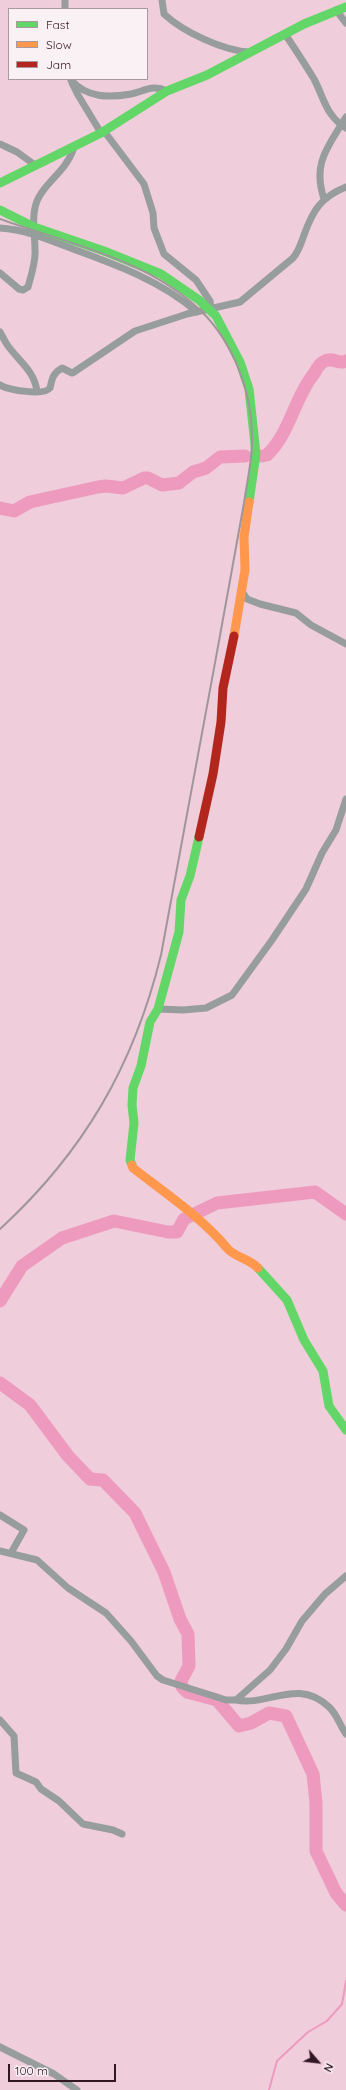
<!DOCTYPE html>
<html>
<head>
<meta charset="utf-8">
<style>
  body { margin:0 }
  #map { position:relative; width:346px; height:2090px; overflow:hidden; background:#efcdda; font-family:Quicksand,sans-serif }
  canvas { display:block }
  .legend { position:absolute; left:8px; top:8px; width:140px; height:72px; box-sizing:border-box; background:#faf1f4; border:1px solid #aa99a0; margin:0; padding:5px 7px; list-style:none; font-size:12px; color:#331623 }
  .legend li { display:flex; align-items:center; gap:8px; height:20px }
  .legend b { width:20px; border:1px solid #aa99a0 }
  .north { position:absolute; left:298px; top:2042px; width:40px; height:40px; -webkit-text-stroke:3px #faf1f4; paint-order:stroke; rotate:118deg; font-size:11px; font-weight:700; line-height:16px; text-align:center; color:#331623 }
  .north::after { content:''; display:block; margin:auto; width:14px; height:18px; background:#331623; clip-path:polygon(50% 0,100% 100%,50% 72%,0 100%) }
  .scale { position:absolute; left:8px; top:2064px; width:108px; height:18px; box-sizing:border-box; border:2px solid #331623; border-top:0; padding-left:5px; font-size:12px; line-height:14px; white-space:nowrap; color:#331623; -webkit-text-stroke:3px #faf1f4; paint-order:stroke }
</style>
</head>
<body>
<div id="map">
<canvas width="346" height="2090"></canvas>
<ul class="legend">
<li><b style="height:5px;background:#63d668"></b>Fast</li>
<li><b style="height:5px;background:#ff974d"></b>Slow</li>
<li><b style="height:5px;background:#b3261e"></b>Jam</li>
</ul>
<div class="north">N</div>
<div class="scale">100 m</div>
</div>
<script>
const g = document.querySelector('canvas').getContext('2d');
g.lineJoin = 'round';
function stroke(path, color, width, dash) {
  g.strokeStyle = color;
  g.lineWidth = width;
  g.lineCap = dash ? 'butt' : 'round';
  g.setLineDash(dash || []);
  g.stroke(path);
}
const stream = new Path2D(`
  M269,2090L277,2061L308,2032L327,2021L342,2004L346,1981`);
const river = new Path2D(`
  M262,456L267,455C290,433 294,399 313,375C316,371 318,365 323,362C333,356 338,365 346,361
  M0,508L14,511L30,502L98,487L106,486L123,488L144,478H148L162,485L179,483L193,472L206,468L220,457L245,456
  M0,1301L22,1266L62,1238L114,1221L168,1232H177L184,1219L217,1203L315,1192L346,1214
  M0,1383L30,1405L68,1456L90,1479L103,1480L135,1513L164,1572L180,1619L188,1634L189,1666L181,1681L182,1687L187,1692L217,1700L239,1726L251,1723L269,1713L286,1716L313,1774L316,1803V1851L336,1893L346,1905`);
const street = new Path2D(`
  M162,0L164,14C183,32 224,51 250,52
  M65,9V0
  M336,10L346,23
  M285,34C295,49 305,64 314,79C324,98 326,116 346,128
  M71,80C87,98 109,98 131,94C145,91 152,84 167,91
  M72,83L78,95L101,133
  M104,131L144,184L153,213L154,228L164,254L196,280L210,301L211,310
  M0,144L17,152L35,165
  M324,199C312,163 328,147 346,117
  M0,228C24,229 50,240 73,249C117,265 161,281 197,312
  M0,273L19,289L23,290L28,287C31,276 36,261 35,250C35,234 31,216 37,201C45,181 66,173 74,147
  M0,332C3,337 5,342 8,346C20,362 34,371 37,391
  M0,385C9,390 44,396 50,388C52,379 53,373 62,368L72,373L74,372L135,331L187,314L240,302L293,258C299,251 301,243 304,235C313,210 321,197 346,187
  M241,590L247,599L260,604L296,613L311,625L346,644
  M158,1009L183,1010L206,1008L232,995L272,940L306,889L322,853L336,830L346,799
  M0,1515L24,1530L11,1553
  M0,1551L37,1560L68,1588L106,1613L131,1641L157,1676L163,1680L226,1700H236L270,1670L286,1649L302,1621L325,1594L346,1576
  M236,1700C268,1707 297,1677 329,1707C337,1714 340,1726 346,1734
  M0,1720L14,1736L16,1773L36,1782L41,1789L59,1801L83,1824L113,1830L122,1834
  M0,2047L54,2074L77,2090`);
const fast = new Path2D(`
  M0,183L101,133L167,91L207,75L304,24L346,7
  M0,210L34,227L104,251L161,274L199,300L216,316L240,362L249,389L256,454L249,502
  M132,1165L130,1160L134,1123L132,1105L133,1088L141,1066L150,1022L158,1009L179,932L181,900L190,876L199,837
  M258,1268L287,1300L304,1340L323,1371L329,1406L346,1430`);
const slow = new Path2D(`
  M234,636L245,570L244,537L249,502
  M132,1165L133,1168C165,1193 201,1217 227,1248C234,1257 250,1259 258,1268`);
const jam = new Path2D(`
  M199,837L213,774L221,722L223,688L234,636`);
const rail = new Path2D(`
  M0,219C68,244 148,259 201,311C233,342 252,392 252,436C253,458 247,481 244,503C238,538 231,573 225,608C204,724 182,840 161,955C134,1065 84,1152 0,1229`);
stroke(stream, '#ee9abe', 2);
stroke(river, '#ee9abe', 13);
stroke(street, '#979d9d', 7);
stroke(fast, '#63d668', 9);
stroke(slow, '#ff974d', 9);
stroke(jam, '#b3261e', 9);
stroke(rail, '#9f969a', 2);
</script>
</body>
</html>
